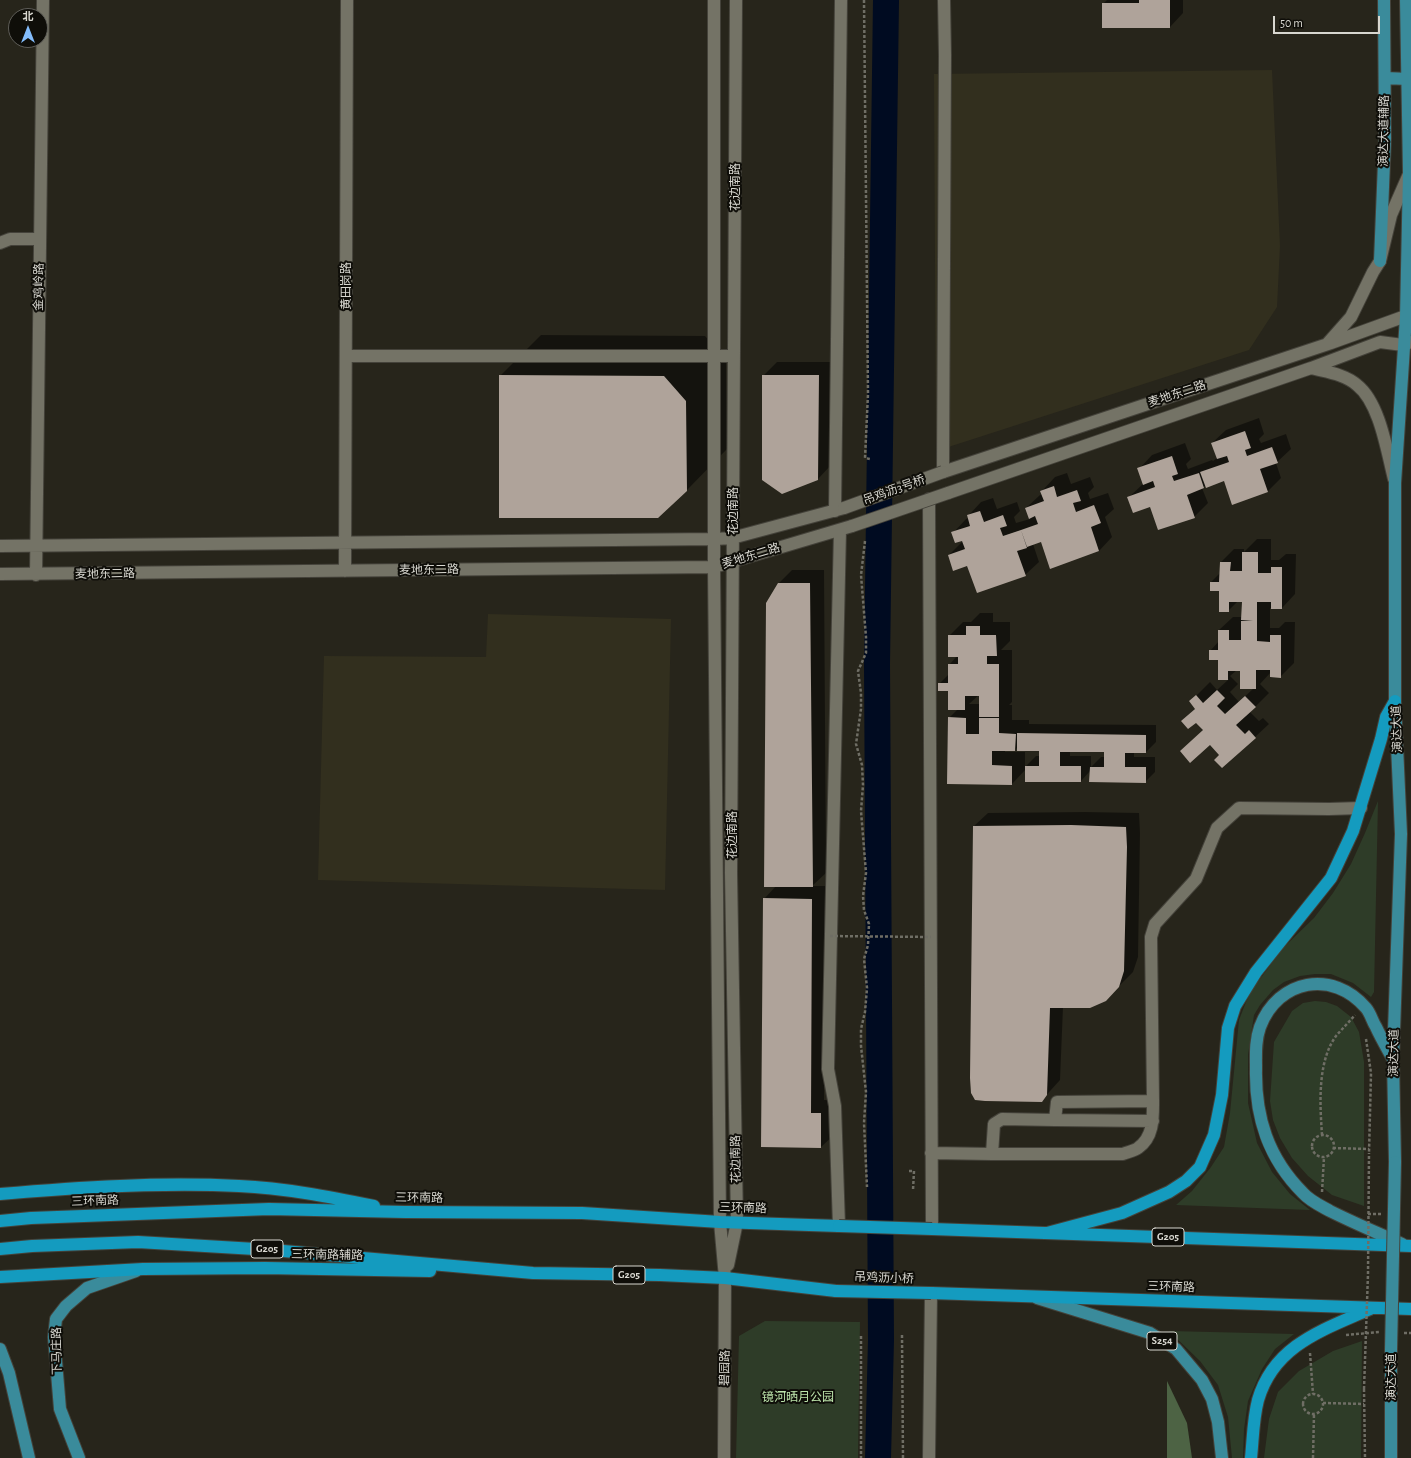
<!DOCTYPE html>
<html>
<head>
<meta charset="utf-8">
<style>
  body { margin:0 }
  #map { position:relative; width:1411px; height:1458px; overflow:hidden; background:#27251b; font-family:"Alegreya Sans","Noto Sans SC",sans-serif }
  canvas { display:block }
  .north { position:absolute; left:8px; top:8px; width:40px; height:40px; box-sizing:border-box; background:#0f0e09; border:1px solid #5f5e59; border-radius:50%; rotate:0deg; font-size:11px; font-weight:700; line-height:16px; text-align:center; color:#d8d7d0 }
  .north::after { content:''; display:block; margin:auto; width:14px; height:18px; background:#83bcfb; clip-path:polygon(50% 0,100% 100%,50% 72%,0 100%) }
  .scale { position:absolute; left:1273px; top:16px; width:107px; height:18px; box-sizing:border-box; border:2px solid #d8d7d0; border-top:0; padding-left:5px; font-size:12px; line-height:14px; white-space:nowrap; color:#d8d7d0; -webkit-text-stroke:3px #0f0e09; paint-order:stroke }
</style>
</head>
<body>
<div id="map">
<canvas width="1411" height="1458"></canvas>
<div class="north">北</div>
<div class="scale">50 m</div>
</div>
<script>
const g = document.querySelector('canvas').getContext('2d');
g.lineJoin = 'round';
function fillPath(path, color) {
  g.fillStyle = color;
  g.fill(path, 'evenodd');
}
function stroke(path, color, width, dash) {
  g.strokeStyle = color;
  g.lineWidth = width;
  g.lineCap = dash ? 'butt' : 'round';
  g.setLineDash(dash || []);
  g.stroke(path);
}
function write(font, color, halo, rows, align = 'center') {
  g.font = font + ' "Alegreya Sans","Noto Sans SC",sans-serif';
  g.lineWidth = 4;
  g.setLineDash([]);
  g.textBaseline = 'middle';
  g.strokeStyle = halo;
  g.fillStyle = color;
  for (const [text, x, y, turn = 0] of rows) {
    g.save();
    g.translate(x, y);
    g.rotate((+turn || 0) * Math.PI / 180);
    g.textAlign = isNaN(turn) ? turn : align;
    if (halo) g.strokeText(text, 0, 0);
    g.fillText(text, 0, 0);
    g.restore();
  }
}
const built = new Path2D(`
  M1272,70L1280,246L1277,307L1249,350L936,451L934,74Z
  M488,614L671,619L665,890L318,880L324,656L486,657Z`);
const green = new Path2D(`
  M1378,801L1374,992L1371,997L1353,983L1331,974H1315L1300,976L1284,982L1273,990L1260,1005L1254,1015L1248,1055V1103L1257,1143L1272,1172L1290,1194L1310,1210L1176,1205L1192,1191L1211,1167L1224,1147L1230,1113L1239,1020L1246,1002L1254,987L1283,948L1314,918L1333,893L1351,864L1365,833Z
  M1315,1001L1326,1002L1337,1006L1351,1017L1359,1032L1364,1062V1206L1332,1195L1308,1176L1292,1158L1280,1138L1273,1120L1270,1101L1274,1042L1292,1011L1303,1003Z
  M765,1321L860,1322L858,1458H736L739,1336Z
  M1169,1331L1294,1334L1275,1349L1262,1369L1248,1401L1244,1429L1243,1458H1232L1228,1417L1218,1385L1200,1361Z
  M1362,1341L1361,1458H1264L1269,1419L1278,1392L1299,1371L1333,1351Z`);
const forest = new Path2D(`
  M1167,1381L1187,1423L1192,1458H1167Z`);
const shadow = new Path2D(`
  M1107,0H1183V13L1170,27L1103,4Z
  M541,335L705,336L726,360L727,449L687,490L500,376Z
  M777,362H832L831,465L818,479L763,376Z
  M1259,418L1264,434L1259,439L1261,443L1286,434L1291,449L1276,463L1281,478L1268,491L1233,504L1224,480L1206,485L1202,488L1208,503L1194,517L1151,506L1128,498L1144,483L1139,469L1152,455L1185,443L1191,459L1186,464L1188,469L1212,460L1213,461L1217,458L1212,443L1226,430Z
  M1067,473L1071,484L1090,477L1094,487L1088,493L1090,499L1108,493L1114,509L1105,517L1112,537L1099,551L1042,540L1033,544L1039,562L1025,575L968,565L949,555L965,539L953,533L966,519L969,518L968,516L981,502L993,498L997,509L1017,502L1020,511L1014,517L1016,523L1030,519L1026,508L1040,495L1042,494V491L1055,477Z
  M1257,539H1271V560H1279L1286,554H1296L1295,594L1282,608H1270V628H1279L1285,622H1295L1294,663L1281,676L1271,672L1260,684L1269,693L1250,712L1259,721L1263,718L1269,724L1255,737L1220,755L1210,744L1181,751L1203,730L1196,721H1182L1196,708L1190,702L1210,682L1217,690L1229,679H1219V659L1210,651L1219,641V630L1233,617H1242L1243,601H1238L1228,611L1220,590L1211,582L1220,573L1221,562L1234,549H1244V552ZM1237,670H1241L1254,688L1239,702L1230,692L1238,684L1230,676Z
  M792,570H824L826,873L812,886H825L824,1100H834L835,1134L821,1147L762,1146L764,899L776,886L779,583Z
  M980,613H993V622H1010V641L1001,650H1012V702L1009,705H1012V720H1029V724L1156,725V742L1146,752H1134V757H1155V772L1145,782L1090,771L1081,781L1026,769L1012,784L948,783L949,718L957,710L949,690L939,684L949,674V665L957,656L949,636L963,622H971ZM980,694V704H969ZM1018,747L1040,750V756H1036L1025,767V752H1005V750H1015ZM1070,751H1105V757H1101L1091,767V756H1070Z
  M1085,812L1139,813L1140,833L1138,957L1133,972L1119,986L1063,1007L1060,1080L1041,1101L974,826L988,813Z`);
const river = new Path2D(`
  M878,1458L881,1340L877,664L886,0`);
const building = new Path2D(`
  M1139,0H1170V28H1102V3H1139Z
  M499,375L664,376L686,401L687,491L658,518H499Z
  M762,375H819L818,480L782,494L762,480Z
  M1245,431L1251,448L1245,450L1247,456L1272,447L1278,463L1260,469L1268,492L1232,505L1224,481L1206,488L1200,472L1229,462L1227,456L1217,459L1211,443Z
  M1172,456L1178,474L1172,476L1174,481L1199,473L1204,488L1187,495L1195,518L1158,530L1150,507L1133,513L1127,497L1155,487L1153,481L1143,485L1137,468Z
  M1054,486L1057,497L1077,490L1081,501L1073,503L1076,512L1094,505L1101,523L1091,527L1099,551L1050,569L1041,542L1027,547L1021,530L1038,524L1035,516L1029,519L1025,508L1044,501L1040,491Z
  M980,511L984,522L1003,515L1007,526L1000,528L1003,536L1021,530L1027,548L1017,551L1026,576L977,593L967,566L953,571L948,555L965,549L962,541L955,543L951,532L970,526L967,515Z
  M1242,552H1258V573H1271V567H1282V609H1271V602H1257V641L1270,642V635H1281V678L1270,677V670H1256V689H1240V671H1228V680H1218V660H1209V650H1218V630H1229V640H1241V621H1253L1241,620L1242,602H1229V612H1219V591H1210V582H1219L1220,562H1231L1230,571H1242Z
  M778,583H810L813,887H764L766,603Z
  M966,626H980V635H996L997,656H987V664H999V717H979V696H965V710H948V691H938V683H948V664H958V657H948V635H966Z
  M1217,690L1225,698L1217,706L1225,714L1245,696L1256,707L1236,725L1245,734L1249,730L1256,738L1222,768L1214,760L1219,755L1210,745L1190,763L1180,751L1203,730L1196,723L1188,729L1181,721L1195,709L1189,701L1196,695L1203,703Z
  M948,717L966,718V734H979V718H999V733L1016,734L1015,751H992V765L1012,766V785L947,784Z
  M1017,733L1146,735V753H1125V767H1146V783L1089,782L1090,767H1104V752H1060V766H1081V782H1025V766H1039V751H1017Z
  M1071,825L1126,827L1127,847L1124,971L1119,987L1106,1001L1090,1008H1050L1047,1095L1042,1102L985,1101L975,1100L971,1093L970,1078L973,826Z
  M763,898L812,899L811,1113H821V1148L761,1147Z`);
const path = new Path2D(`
  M864,0L868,394L865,458L870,459
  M865,541L861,575L866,637V653L858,671L861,693V709L856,744L862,765L863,785L861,811L866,873L863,896L864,910L869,924L868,945L864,959L867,988L865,1012L861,1029V1046L866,1092L864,1123L867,1187
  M1366,1039L1371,1073L1369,1153
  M1322,1135C1320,1105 1317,1062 1336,1036C1342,1029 1349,1022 1355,1015
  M1312 1146a11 11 0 1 1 22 0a11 11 0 1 1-22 0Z
  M1333,1148L1369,1149
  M909,1171H914L913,1190
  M1322,1192L1324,1157
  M1368,1214H1383
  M1404,1333H1411
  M902,1335L903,1458
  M1346,1335L1379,1332
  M861,1336V1458
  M1310,1353L1313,1394
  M1364,1389L1365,1458
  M1303 1404a10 10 0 1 1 20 0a10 10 0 1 1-20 0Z
  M1323,1403L1364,1404
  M1313,1458L1314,1414`);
const minor = new Path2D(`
  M714,0V567L720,1222L725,1278L724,1458
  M944,0L945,55L943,472L1331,343L1411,314
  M0,243L10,239H40
  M1328,343L1351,317L1373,272L1380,261L1391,215L1409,174
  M346,356H734
  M1311,368C1326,372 1345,374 1357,385C1380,403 1387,452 1394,479
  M948,493L1311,368L1380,342L1403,345L1411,342
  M929,499L932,1229
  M835,511L841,0
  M0,546L715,539L732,538L844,508
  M345,571L347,0
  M0,574L714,567L852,526
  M36,575L43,0
  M1055,1120L1153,1121
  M931,1153L992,1154L994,1124L1002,1119L1055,1120L1057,1102L1153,1101L1151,937L1155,924L1196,879L1217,828L1239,808L1329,809L1361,808
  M992,1154H1123C1127,1152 1134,1151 1138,1148C1154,1137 1153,1117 1153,1101
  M839,1226L835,1106L828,1069L840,530
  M728,1265L737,1222L731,873L736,0
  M929,1458L931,1293`);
const major = new Path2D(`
  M1385,78L1408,79
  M1380,261L1385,138L1384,0
  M1393,1059C1387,1048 1381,1038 1376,1027C1372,1021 1371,1014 1366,1008C1333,969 1278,979 1260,1027C1255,1041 1256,1055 1256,1069C1255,1117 1268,1158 1303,1193C1310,1201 1321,1206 1330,1211C1354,1223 1378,1233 1402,1244
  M1395,1162L1393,1059L1401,834L1395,701V483L1406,317L1409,173L1406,0
  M1037,1298L1150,1333L1176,1349L1202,1380L1212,1399L1218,1422L1222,1458
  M0,1349L9,1373L29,1458
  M79,1458L60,1409L54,1337L56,1319L66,1306L87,1288L136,1271
  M1391,1458V1350`);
const highway = new Path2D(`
  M0,1194C80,1187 160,1182 239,1186C285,1188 330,1197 374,1206
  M0,1221L31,1218L269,1209L405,1212L582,1213L720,1222L839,1226
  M932,1229L1411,1246
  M1047,1233L1122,1213L1169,1192L1186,1181L1200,1167L1214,1135L1222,1095L1228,1028L1235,1006L1256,972L1331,878L1353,831L1381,739L1386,717L1395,701
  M0,1249L32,1246L138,1242L272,1250L533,1273L660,1275L725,1278L836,1291
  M0,1277L143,1269L265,1268L430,1271
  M931,1293L1411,1309
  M1251,1458C1253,1439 1253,1419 1258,1400C1274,1345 1323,1330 1370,1309`);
const pathBridge = new Path2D(`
  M830,936L931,937
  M1364,1389L1368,1274L1369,1153`);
const minorBridge = new Path2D(`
  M844,508L943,472
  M852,526L948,493`);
const majorBridge = new Path2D(`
  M1391,1350L1395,1162`);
const highwayBridge = new Path2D(`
  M839,1226L932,1229
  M836,1291L931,1293`);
const shields = [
  [1168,1237,32],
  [267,1249,32],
  [629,1275,32],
  [1162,1341,30]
];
const shieldNames = [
  ["G205",1168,1237],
  ["G205",267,1249],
  ["G205",629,1275],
  ["S254",1162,1341]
];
const streetNames = [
  ["演达大道辅路",1384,131,-89],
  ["花边南路",735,187,-90],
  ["黄田岗路",346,286,-90],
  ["金鸡岭路",39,287,-89],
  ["麦地东二路",1177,394,-18],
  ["吊鸡沥3号桥",894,490,-20],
  ["花边南路",733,511,-90],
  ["麦地东二路",751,556,-17],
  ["麦地东二路",429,570,-1],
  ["麦地东二路",105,574,-1],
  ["演达大道",1397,729,-92],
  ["花边南路",732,835,-90],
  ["演达大道",1394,1053,-89],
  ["花边南路",736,1159,-91],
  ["三环南路",419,1198,1],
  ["三环南路",95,1201,-2],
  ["三环南路",743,1208,2],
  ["三环南路辅路",327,1255,1],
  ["吊鸡沥小桥",884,1278,2],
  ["三环南路",1171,1287,2],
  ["下马庄路",57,1351,-91],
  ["碧园路",725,1368,-89],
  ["演达大道",1391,1377,-90]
];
const parkNames = [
  ["镜河晒月公园",798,1397]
];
fillPath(built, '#322f1e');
fillPath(green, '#2e3c28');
fillPath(forest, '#4d6344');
fillPath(shadow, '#0007');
stroke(river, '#000b21', 26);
fillPath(building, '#afa39a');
stroke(minor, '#44423a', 14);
stroke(major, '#44423a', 14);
stroke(highway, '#44423a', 14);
stroke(path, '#6f6e65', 2.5, [3, 2]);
stroke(minor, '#747366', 12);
stroke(major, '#3a8b9b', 12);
stroke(highway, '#149bbf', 12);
stroke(minorBridge, '#44423a', 14, []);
stroke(majorBridge, '#44423a', 14, []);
stroke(highwayBridge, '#44423a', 14, []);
stroke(pathBridge, '#6f6e65', 2.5, [3, 2]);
stroke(minorBridge, '#747366', 12);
stroke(majorBridge, '#3a8b9b', 12);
stroke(highwayBridge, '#149bbf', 12);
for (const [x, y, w] of shields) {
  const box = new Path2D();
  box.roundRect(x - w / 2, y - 9, w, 18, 3);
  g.fillStyle = '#0f0e09';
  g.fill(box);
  stroke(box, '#d8d7d0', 1);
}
write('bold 11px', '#d8d7d0', null, shieldNames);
write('12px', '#d8d7d0', '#0f0e09', streetNames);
write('12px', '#bde4ac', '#0f0e09', parkNames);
</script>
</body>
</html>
